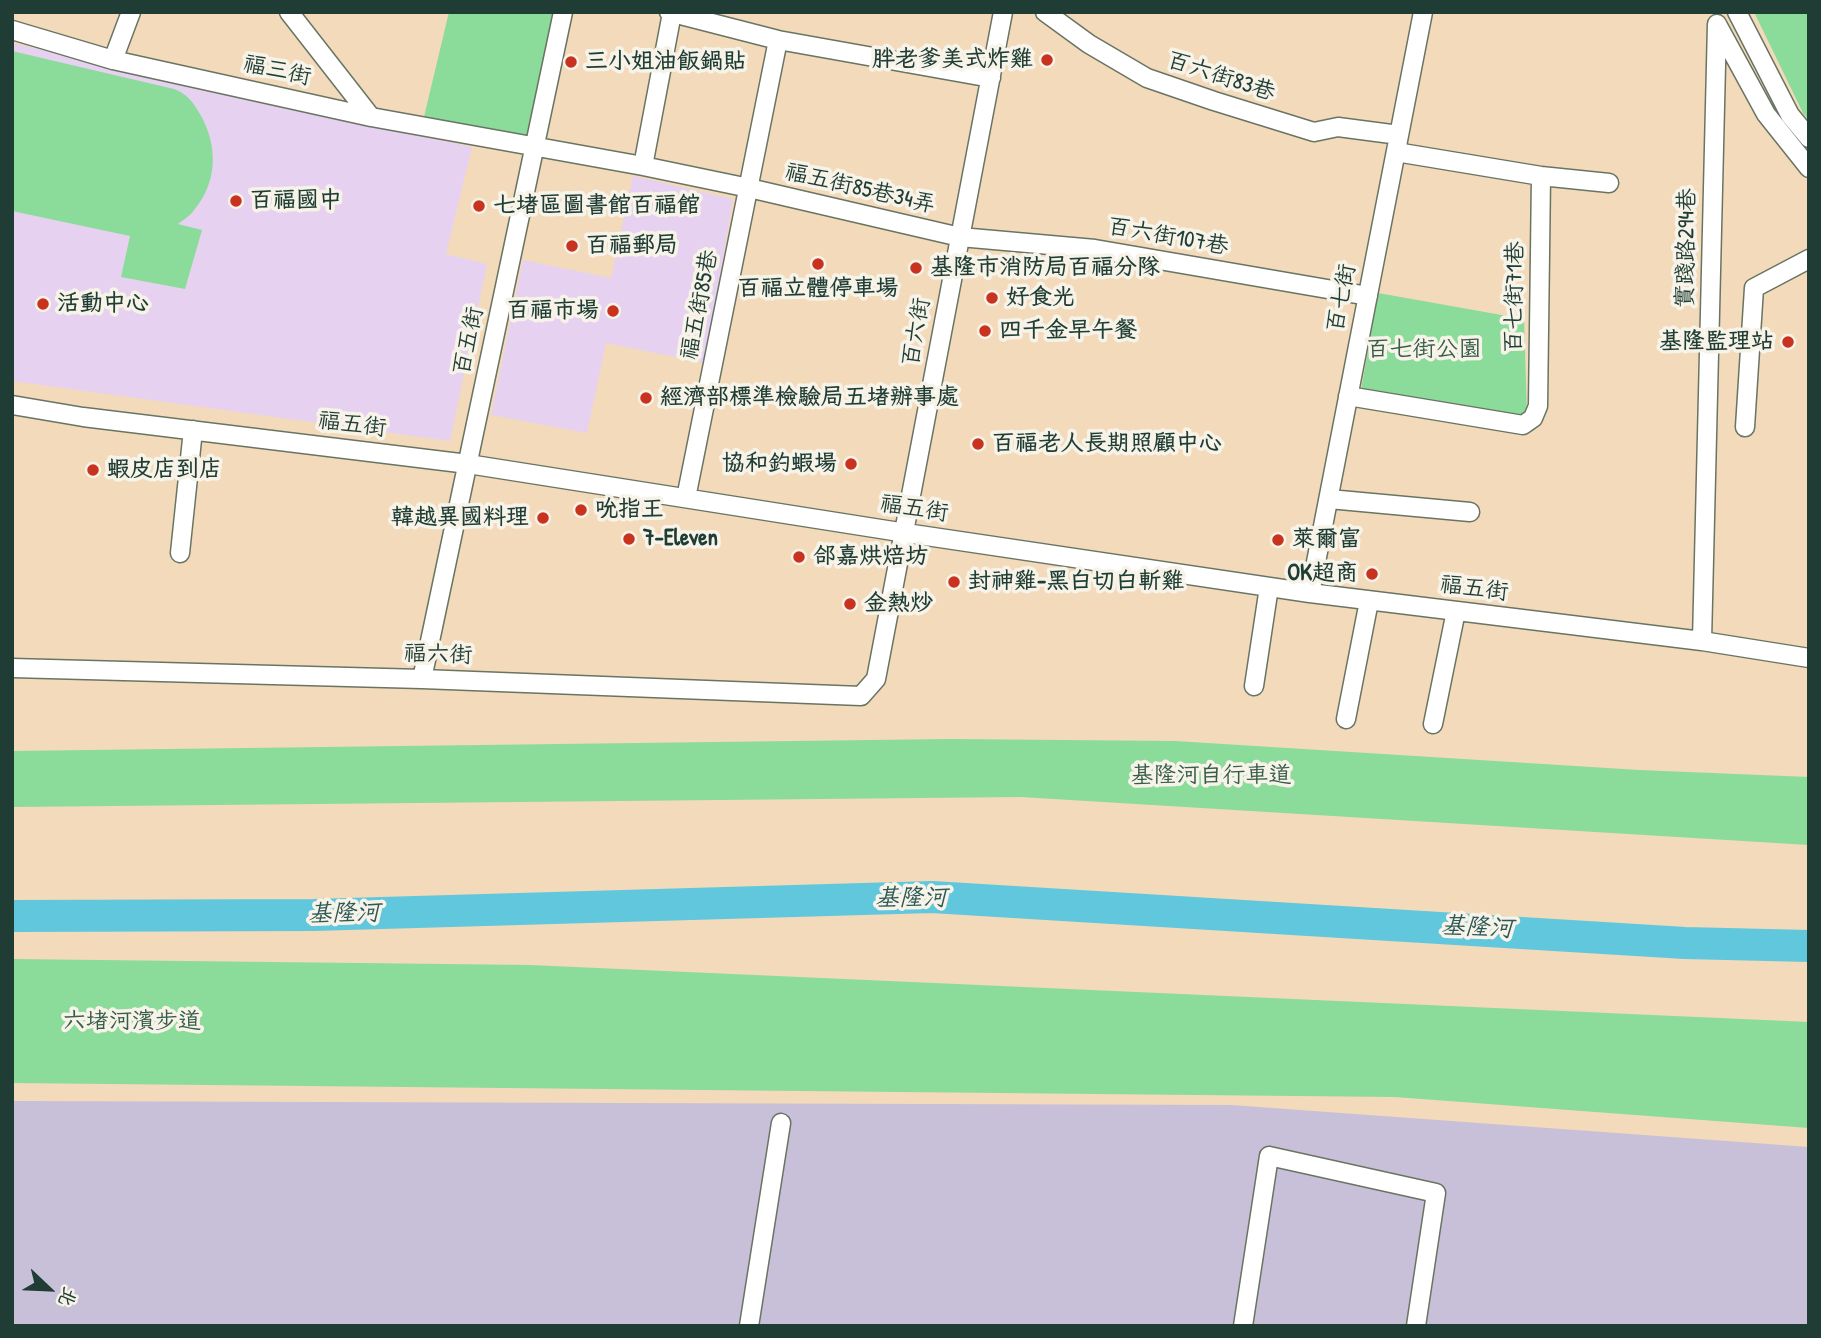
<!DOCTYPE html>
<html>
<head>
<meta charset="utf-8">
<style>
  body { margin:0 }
  #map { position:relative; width:1821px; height:1338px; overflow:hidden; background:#f2daba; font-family:"Patrick Hand","LXGW WenKai TC",sans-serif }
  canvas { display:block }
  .frame { position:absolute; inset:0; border:14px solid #1f3d34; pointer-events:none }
  .north { position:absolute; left:14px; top:1254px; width:70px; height:70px; -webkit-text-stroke:5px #f7f3e8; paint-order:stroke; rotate:113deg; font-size:19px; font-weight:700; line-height:28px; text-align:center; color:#1f3d34 }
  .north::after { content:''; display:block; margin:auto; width:24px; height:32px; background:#1f3d34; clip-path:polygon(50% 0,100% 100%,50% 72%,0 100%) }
</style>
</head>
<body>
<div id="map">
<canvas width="1821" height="1338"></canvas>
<div class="frame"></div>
<div class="north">北</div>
</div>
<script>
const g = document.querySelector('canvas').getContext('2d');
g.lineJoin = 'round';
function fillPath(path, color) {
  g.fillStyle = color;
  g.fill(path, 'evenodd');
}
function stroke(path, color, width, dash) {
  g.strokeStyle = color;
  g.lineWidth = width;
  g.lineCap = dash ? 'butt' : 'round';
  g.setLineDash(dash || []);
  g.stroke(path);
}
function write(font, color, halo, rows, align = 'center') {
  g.font = font + ' "Patrick Hand","LXGW WenKai TC",sans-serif';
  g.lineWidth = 7;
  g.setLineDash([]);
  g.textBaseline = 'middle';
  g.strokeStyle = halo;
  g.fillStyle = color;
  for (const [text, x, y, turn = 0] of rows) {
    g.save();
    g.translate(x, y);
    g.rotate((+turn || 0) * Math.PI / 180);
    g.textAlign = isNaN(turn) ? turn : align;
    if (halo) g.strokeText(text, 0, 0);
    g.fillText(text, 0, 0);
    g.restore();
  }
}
const built = new Path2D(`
  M12,43L472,147L446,254L487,264L450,441L12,381Z
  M633,176L733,199L705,363L606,343L587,433L491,415L523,260L611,278Z`);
const industrial = new Path2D(`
  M12,1101L1231,1105L1809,1147V1326H12Z`);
const green = new Path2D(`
  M449,12H563L535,145L423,121Z
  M1754,12H1809V120L1803,113Z
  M12,51L174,89C186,93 193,102 200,114C218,145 218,182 194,210C190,216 183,220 178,224L202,230L185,289L121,277L130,236L12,211Z
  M1378,293L1524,319L1527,416L1361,390Z
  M950,739L1175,741L1639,770L1809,777V845L1021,797L12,807V751Z
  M12,959L530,965L1809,1022V1128L1395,1097L12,1083Z`);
const river = new Path2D(`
  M12,916L313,915L932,897L1685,943L1809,946`);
const minor = new Path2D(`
  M289,12L371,117
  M669,12L778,40L991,78
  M1045,12L1089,44L1147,78L1214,101L1314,132L1338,127L1399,135
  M1737,12L1790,115L1809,138
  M1718,26L1766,114L1809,168
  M12,30L113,60L371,117L643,166L749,188L960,237L1095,249L1368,296
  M113,60L131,12
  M1396,152L1541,176L1609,183
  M643,166L672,13
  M1348,396L1523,425L1533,418L1538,406L1541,176
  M12,405L83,417L468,464L906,533L1310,593L1702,641L1809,658
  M1745,427L1754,288L1809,259
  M686,498L778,40
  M1329,499L1470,512
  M180,553L193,430
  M1310,593L1423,12
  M1702,641L1717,24
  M12,668L422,679L861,696L876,679L1003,12
  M422,679L563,12
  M1254,686L1269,587
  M1346,719L1369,601
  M1433,724L1456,611
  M749,1326L781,1123
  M1243,1326L1269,1156L1436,1193L1416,1326`);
const markers = [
  [1047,60,7,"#c8321e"],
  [571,62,7,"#c8321e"],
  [236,201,7,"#c8321e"],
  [479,206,7,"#c8321e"],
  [572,246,7,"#c8321e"],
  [818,264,7,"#c8321e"],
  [916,268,7,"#c8321e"],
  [992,298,7,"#c8321e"],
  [43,304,7,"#c8321e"],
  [613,311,7,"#c8321e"],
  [985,331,7,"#c8321e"],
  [1788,342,7,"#c8321e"],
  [646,398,7,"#c8321e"],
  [978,444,7,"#c8321e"],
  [851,464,7,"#c8321e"],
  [93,470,7,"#c8321e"],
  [581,510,7,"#c8321e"],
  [543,518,7,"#c8321e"],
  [629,539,7,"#c8321e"],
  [1278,540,7,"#c8321e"],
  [799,557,7,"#c8321e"],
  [1372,574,7,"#c8321e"],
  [954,582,7,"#c8321e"],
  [850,604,7,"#c8321e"]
];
const poiNames = [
  ["胖老爹美式炸雞",1033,60,"right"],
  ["三小姐油飯鍋貼",585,62],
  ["百福國中",250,201],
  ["七堵區圖書館百福館",493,206],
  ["百福郵局",586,246],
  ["基隆市消防局百福分隊",930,268],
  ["百福立體停車場",818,289,"center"],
  ["好食光",1006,298],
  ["活動中心",57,304],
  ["百福市場",599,311,"right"],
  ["四千金早午餐",999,331],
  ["基隆監理站",1774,342,"right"],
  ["經濟部標準檢驗局五堵辦事處",660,398],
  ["百福老人長期照顧中心",992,444],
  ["協和釣蝦場",837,464,"right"],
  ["蝦皮店到店",107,470],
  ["吮指王",595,510],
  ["韓越異國料理",529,518,"right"],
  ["7-Eleven",643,539],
  ["萊爾富",1292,540],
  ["郃嘉烘焙坊",813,557],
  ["OK超商",1358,574,"right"],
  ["封神雞-黑白切白斬雞",968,582],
  ["金熱炒",864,604]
];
const streetNames = [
  ["福三街",277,71,12],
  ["百六街83巷",1221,77,18],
  ["福五街85巷34弄",860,189,13],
  ["百六街107巷",1168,237,10],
  ["實踐路294巷",1687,248,-89],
  ["百七街71巷",1515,297,-89],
  ["百七街",1342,298,-79],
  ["福五街85巷",700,305,-79],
  ["百六街",917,332,-80],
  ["百五街",469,341,-78],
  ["福五街",352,425,7],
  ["福五街",914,509,9],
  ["福五街",1474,589,7],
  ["福六街",438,655,2]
];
const parkNames = [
  ["百七街公園",1424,350],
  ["基隆河自行車道",1211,776],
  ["六堵河濱步道",132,1022]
];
const waterNames = [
  ["基隆河",911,899],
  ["基隆河",344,914,-1],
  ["基隆河",1477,928,3]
];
fillPath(built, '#e6d2f0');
fillPath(industrial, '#c8bfd8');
fillPath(green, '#8bdb9b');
stroke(river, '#60c7dd', 32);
stroke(minor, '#697463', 21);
stroke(minor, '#fff', 18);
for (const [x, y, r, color] of markers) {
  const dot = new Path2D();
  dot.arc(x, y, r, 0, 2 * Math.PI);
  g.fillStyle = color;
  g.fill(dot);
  stroke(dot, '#f7f3e8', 2.5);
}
write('bold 23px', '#1f3d34', '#f7f3e8', poiNames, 'left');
write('23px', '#1f3d34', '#f7f3e8', streetNames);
write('23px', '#355d49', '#f7f3e8', parkNames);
write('italic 24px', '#2c5956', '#f7f3e8', waterNames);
</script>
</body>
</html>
